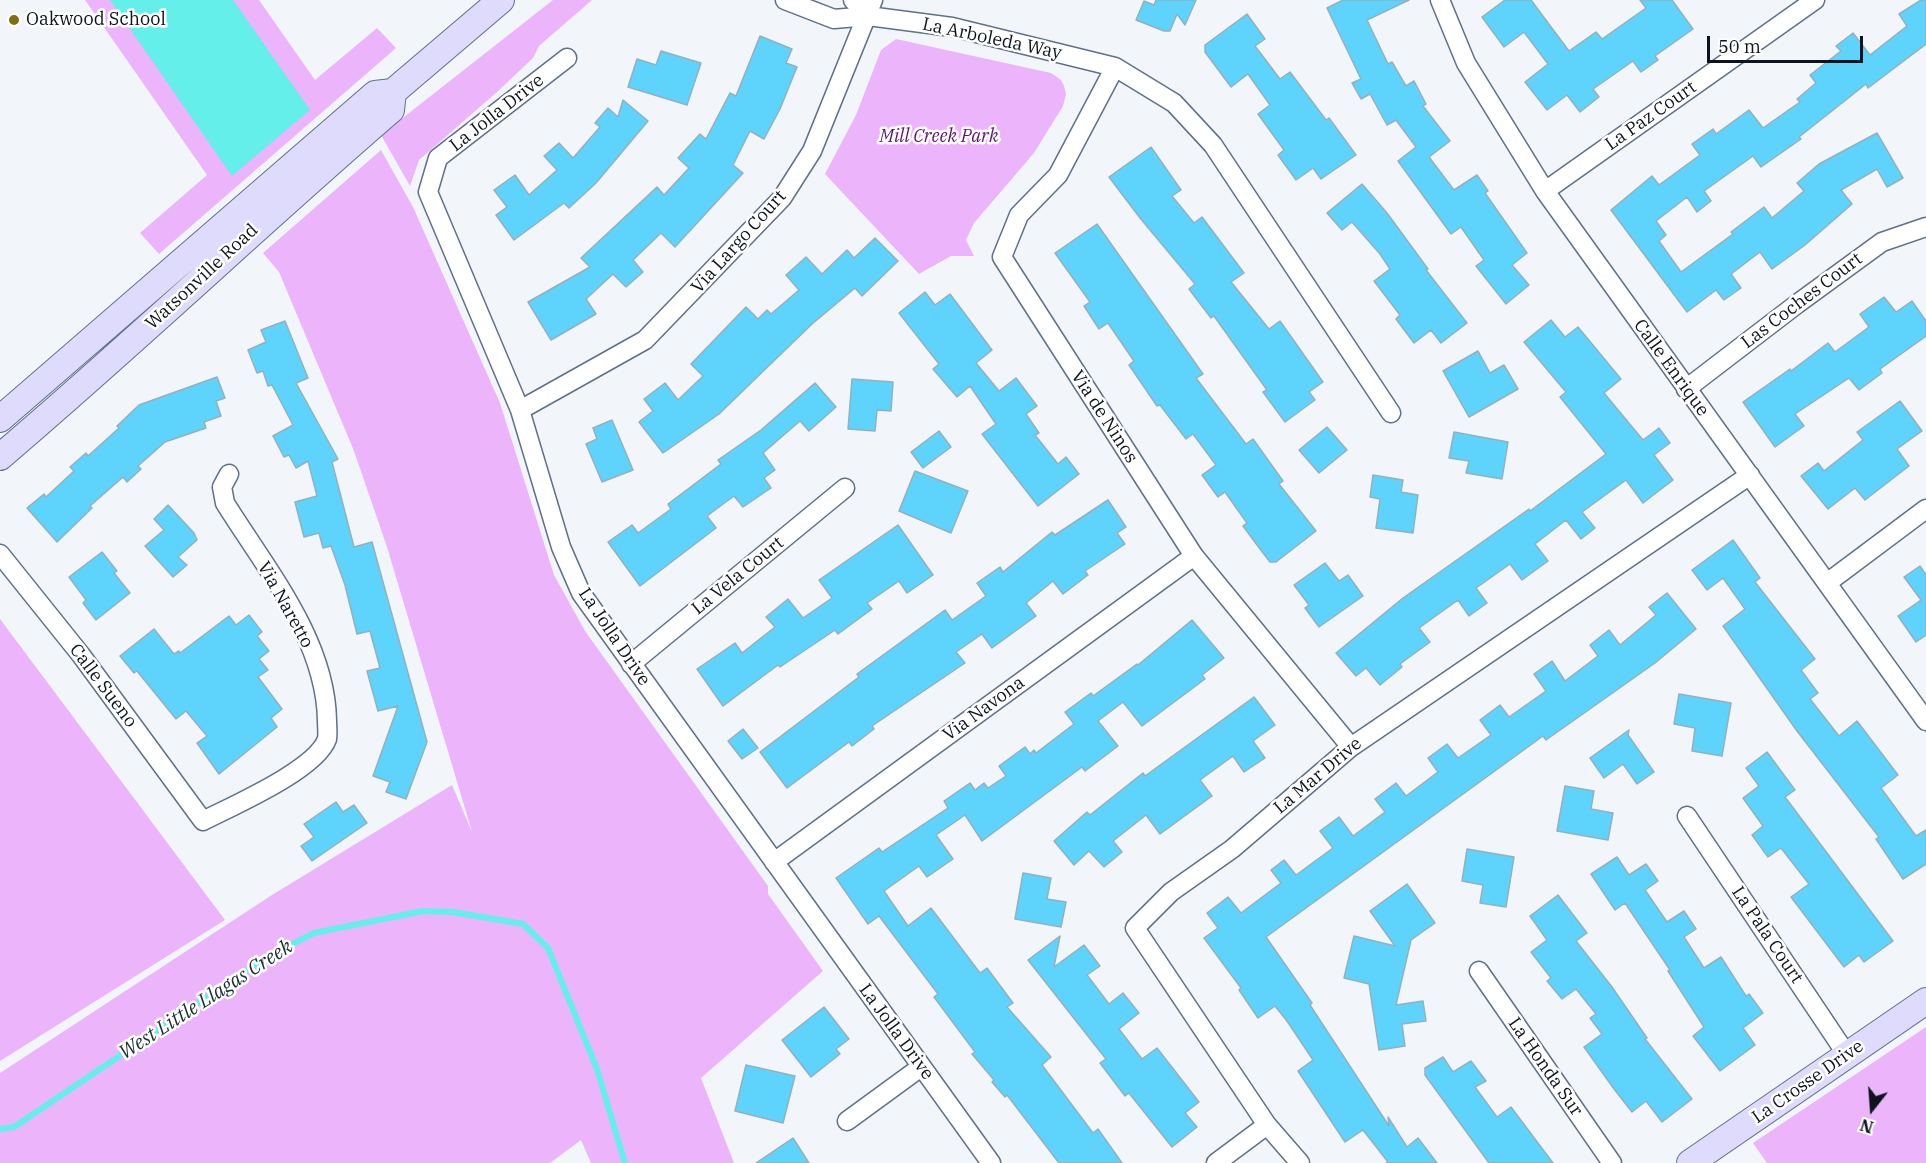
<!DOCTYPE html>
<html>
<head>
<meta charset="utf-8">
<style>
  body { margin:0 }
  #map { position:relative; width:1926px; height:1163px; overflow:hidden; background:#f2f6fb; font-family:"IBM Plex Serif",serif }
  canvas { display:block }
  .north { position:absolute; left:1842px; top:1079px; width:60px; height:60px; -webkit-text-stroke:4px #fff; paint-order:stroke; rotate:197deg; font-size:16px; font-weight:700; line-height:24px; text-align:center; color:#0e141d }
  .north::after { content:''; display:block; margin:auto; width:21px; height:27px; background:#0e141d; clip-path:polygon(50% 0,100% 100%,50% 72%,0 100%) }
  .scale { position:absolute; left:1707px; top:36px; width:156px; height:27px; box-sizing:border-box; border:3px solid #0e141d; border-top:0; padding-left:8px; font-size:18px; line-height:21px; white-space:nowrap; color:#0e141d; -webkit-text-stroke:4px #fff; paint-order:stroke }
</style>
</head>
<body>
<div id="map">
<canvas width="1926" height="1163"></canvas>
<div class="north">N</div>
<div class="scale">50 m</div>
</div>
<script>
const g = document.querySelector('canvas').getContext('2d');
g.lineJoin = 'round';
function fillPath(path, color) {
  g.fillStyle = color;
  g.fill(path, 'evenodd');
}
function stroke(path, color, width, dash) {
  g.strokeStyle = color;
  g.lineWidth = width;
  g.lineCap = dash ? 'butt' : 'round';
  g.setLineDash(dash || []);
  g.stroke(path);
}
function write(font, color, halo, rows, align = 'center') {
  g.font = font + ' "IBM Plex Serif",serif';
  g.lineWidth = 5;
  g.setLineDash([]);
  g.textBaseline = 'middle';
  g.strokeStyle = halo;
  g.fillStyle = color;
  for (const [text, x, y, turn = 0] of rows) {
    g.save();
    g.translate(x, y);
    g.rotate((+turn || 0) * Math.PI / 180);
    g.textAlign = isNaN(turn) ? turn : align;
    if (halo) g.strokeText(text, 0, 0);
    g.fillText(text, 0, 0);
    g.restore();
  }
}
const green = new Path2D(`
  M85,0H259L315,80L377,28L396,48L159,254L140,233L207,175Z
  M553,0H592L539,46L533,58L497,92L419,160L410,186L381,135Z
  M896,39L1051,73L1061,80L1064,86L1066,94L1063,106L1034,153L974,223L966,240L974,256H951L919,274L825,174L856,115L881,50Z
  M381,150L413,207L500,403L554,575L585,631L768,886V894L823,971L701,1078L734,1163H591L581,1140L550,1163H0V1073L272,895L452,785L472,832L387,547L354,451L279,272L263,253Z
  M0,619L225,920L0,1061Z
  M1926,1027V1163H1767L1753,1143Z`);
const water = new Path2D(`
  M110,0H233L310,110L232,176Z`);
const stream = new Path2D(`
  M0,1129L14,1127L265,958L314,933L423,911L453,912L523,924L548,948L597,1069L625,1163`);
const building = new Path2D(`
  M1156,0H1196L1185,25L1177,14L1170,31H1164L1136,20L1144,1L1154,5Z
  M1343,0H1409L1367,20L1388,64L1392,62L1406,86L1414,81L1426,104L1423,106L1450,141L1429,157L1454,190L1477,175L1488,191L1485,193L1527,253L1512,265L1529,285L1506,304L1476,266L1484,260L1461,227L1451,234L1398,161L1416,147L1396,120L1387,125L1370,94L1361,99L1352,83L1361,79L1327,8Z
  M1505,0H1531L1569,51L1596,32L1602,39L1646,8L1640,0H1672L1693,29L1655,56L1658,60L1641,72L1633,61L1593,89L1599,97L1580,112L1567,95L1547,110L1525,82L1548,64L1524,32L1504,47L1482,17Z
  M1921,0H1926V44L1868,88L1866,84L1799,137L1801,139L1761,167L1753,156L1704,191L1711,201L1697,212L1687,197L1656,221L1666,235L1659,241L1681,272L1733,234L1731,232L1764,207L1772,218L1804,191L1797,183L1819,164L1877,133L1903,178L1887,187L1877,169L1841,190L1852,204L1805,245L1772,269L1760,252L1731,274L1741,288L1724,300L1716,290L1687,312L1611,210L1652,176L1659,185L1700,155L1692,144L1713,129L1716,134L1749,110L1763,128L1800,102L1797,99L1816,83L1810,75L1841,51L1836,46L1853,33L1870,55L1907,26L1899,14Z
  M1247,14L1265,39L1255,46L1280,79L1290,72L1326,120L1329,118L1356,155L1321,179L1313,168L1296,180L1278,155L1284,150L1258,114L1270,105L1248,74L1231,87L1205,52V45Z
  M760,36L792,49L786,63L797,67L780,109L764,139L750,131L733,165L743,173L675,247L661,233L633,260L643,272L626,287L613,274L586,299L596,314L551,340L528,302L590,267L581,258L657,187L664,195L689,168L678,158L700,134L706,139L730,93L736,96Z
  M661,51L701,63L687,105L628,87L637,59L656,65Z
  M623,100L648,121L596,183L569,208L564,203L514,240L496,215L507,207L494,190L515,175L529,195L557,170L544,156L559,143L573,158L600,127L595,123L608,108L618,117Z
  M1151,147L1181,190L1172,196L1194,223L1202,217L1244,273L1231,282L1269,329L1280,321L1323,382L1309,392L1315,400L1285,422L1263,392L1267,390L1214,316L1211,318L1189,289L1195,284L1140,218L1109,177Z
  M1362,184L1387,213L1428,269L1426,270L1467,323L1441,343L1431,330L1414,343L1396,319L1400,315L1374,281L1390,269L1380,254L1352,222L1342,230L1327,213Z
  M1097,224L1203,374L1196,378L1246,444L1253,439L1283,481L1279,484L1316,531L1276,562H1270L1260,549L1243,526L1247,523L1225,492L1218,497L1202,475L1216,465L1193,434L1186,439L1160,405L1157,406L1129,365L1134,361L1108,323L1099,329L1084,306L1090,302L1055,253Z
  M875,238L898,261L862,296L855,288L812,324L719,414L663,453L639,422L653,411L644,399L665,383L678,400L703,376L691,364L746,307L758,319L767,310L771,314L799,290L786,275L806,257L822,274L847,250L854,258Z
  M925,292L935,305L950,294L992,350L976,363L999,391L1016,378L1037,406L1026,414L1039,433L1035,435L1058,464L1066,457L1079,474L1038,506L982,434L996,424L970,386L957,397L933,369L939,364L899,313Z
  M1884,297L1896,312L1912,301L1926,321V336L1880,369L1882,373L1859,390L1849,378L1795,414L1804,426L1775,447L1743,402L1790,369L1791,371L1828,343L1835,352L1869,327L1860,314Z
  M1551,320L1565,337L1578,327L1621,379L1604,393L1643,440L1659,428L1670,443L1654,455L1673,480L1643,503L1626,480L1582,512L1595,528L1581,539L1566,520L1535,544L1548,561L1522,580L1510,564L1476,588L1487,603L1469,616L1458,600L1419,628L1430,642L1400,664L1402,667L1380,685L1366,668L1356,676L1336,653L1403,598L1529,509L1530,511L1606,454L1560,397L1566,392L1524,342Z
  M285,321L308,378L296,383L338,459L332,462L354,547L372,542L427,742L406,799L386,792L390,782L373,776L398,706L378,711L367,671L380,668L370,631L357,634L345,585L331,546L323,548L319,533L304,537L295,502L317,496L308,461L296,468L289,455L284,457L273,436L293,425L272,385L268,386L263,371L257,373L248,350L266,342L261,330Z
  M1478,351L1490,373L1504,365L1518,389L1469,417L1443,371Z
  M217,377L225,398L216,401L221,416L204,422L206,428L165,442L138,466L141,469L127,482L123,477L90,506L92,508L57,542L27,508L44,494L46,497L74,471L70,467L86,453L88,456L119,428L117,426L139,405Z
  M852,379L893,382L891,411L877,410L875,431L848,429Z
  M815,383L836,407L809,431L800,421L763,453L775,470L764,478L771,488L743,507L734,496L707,516L716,528L640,586L608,542L632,525L638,533L671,509L668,504L721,464L718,460L761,430Z
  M1900,401L1922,431L1897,449L1909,466L1865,500L1855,488L1828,509L1801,476L1818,463L1824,471L1863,440L1857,432Z
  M612,420L633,470L602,482L586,444L597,439L593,428Z
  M1327,427L1347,450L1319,473L1299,450Z
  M939,431L951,447L923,468L911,452Z
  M1454,432L1508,442L1502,479L1466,473L1469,461L1449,458Z
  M915,471L968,491L951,533L899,511Z
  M1373,475L1403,480L1401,492L1418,495L1413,533L1376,528L1380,499L1370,497Z
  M1108,500L1126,527L1117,533L1125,544L1085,571L1088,575L1063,594L1053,581L1026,603L1036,616L992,648L982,634L956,652L965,663L872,726L874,729L852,746L849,742L787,788L760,752L859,677L857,674L945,610L952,620L986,596L977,583L1000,567L1003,572L1052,532L1055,535Z
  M168,505L194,533L197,540L178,557L187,565L173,577L145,546L164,530L154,519Z
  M898,525L933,575L907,593L899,581L867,603L872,609L838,634L835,630L780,667L778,665L723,706L697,669L735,643L742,653L775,627L766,617L788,599L803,618L832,598L819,580Z
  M1733,540L1760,578L1755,582L1815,659L1801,670L1818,693L1810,699L1839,736L1857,721L1898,775L1881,788L1916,836L1926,830V864L1903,879L1876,839L1879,837L1797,731L1723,626L1745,609L1723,578L1707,590L1692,570Z
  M102,552L117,571L114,573L130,593L96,620L83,603L86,600L69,577Z
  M1325,563L1339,581L1348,575L1363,596L1319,627L1305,608L1309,605L1294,585Z
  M1920,566L1926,575V635L1916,642L1898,616L1921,600L1904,577Z
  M1667,593L1696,629L1655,663L1546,740L1543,736L1266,937L1312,1003L1310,1005L1389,1126L1388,1117L1407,1147L1418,1138L1437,1163H1386L1388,1162L1363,1130L1345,1142L1298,1071L1313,1060L1287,1021L1275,1006L1258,1018L1239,990L1241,988L1204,938L1218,928L1207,913L1228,897L1241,913L1281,883L1271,870L1284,860L1296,875L1333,848L1320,831L1339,817L1353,836L1385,812L1375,799L1396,783L1406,796L1438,772L1428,758L1447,744L1458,758L1491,735L1480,720L1500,705L1509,717L1546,691L1534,674L1552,661L1565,681L1598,656L1590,645L1609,630L1620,645L1656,615L1649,607Z
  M249,615L262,632L257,636L269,651L259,659L268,670L258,677L282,709L271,718L277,727L219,774L197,743L207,736L186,711L176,719L137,671L134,673L120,656L154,629L174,654L179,651L180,653L229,616L236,625Z
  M1192,620L1224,658L1202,675L1205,679L1142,726L1123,702L1098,721L1118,746L1085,771L1082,767L982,841L965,815L936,835L953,859L927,877L919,866L884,891L908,926L931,908L980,973L987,968L1013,1003L1007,1007L1051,1057L1042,1065L1093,1133L1098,1129L1122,1163H1059L1007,1095L1005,1097L992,1082L994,1080L972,1054L975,1052L934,997L938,994L879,916L868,924L836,878L879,848L882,852L948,808L944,801L970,783L975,790L984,783L988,788L1006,776L999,766L1025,747L1030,754L1034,750L1036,753L1074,724L1065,712L1091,693L1093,696L1137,664L1138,665Z
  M1679,694L1731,703L1722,756L1692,751L1695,728L1674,724Z
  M1254,697L1275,725L1253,741L1265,758L1244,772L1233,756L1200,780L1212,796L1160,834L1146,815L1113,841L1122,852L1104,867L1089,851L1074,865L1054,841L1087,812L1090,815L1143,773L1145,776Z
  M743,729L758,748L742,759L728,741Z
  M1629,730L1628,735L1654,772L1637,784L1623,764L1604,778L1590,758Z
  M1767,752L1795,790L1785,797L1893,941L1864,962L1859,955L1844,967L1791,897L1809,884L1781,848L1768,857L1752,835L1763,826L1743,798L1759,786L1746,768Z
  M1565,786L1594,791L1591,809L1613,813L1608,840L1557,831Z
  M336,802L343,812L354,805L367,823L312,861L301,846L314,837L304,824Z
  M1467,849L1514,857L1506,907L1480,903L1483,885L1462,881Z
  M1617,857L1629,875L1646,864L1658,881L1645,890L1667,922L1684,911L1696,929L1684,937L1704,968L1721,957L1746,996L1749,994L1763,1013L1743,1028L1755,1045L1720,1071L1693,1036L1704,1027L1668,971L1670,970L1625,903L1615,910L1591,874Z
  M1023,873L1051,878L1047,899L1066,902L1061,927L1015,919Z
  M1407,884L1435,923L1411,940L1396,1005L1423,1001L1426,1021L1402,1024L1405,1046L1379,1050L1369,984L1344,978L1354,936L1395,946L1370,911Z
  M1558,895L1587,933L1576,941L1612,987L1647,1038L1645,1039L1692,1099L1662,1122L1646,1101L1632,1112L1614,1089L1584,1047L1602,1034L1590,1018L1596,1014L1576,989L1562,999L1547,981L1551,978L1531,952L1547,940L1530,916Z
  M1060,936L1054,967L1084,945L1100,966L1087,975L1109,1004L1123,993L1139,1013L1119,1029L1142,1059L1157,1048L1199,1102L1185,1113L1197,1127L1172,1147L1129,1093L1125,1096L1100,1063L1106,1059L1028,960Z
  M824,1007L849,1039L836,1049L840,1054L811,1077L782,1040Z
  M1443,1057L1453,1072L1471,1061L1486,1081L1475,1087L1497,1117L1511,1107L1553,1163H1489L1425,1075V1068Z
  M746,1065L795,1076L783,1123L735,1111Z
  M793,1138L809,1163H756Z`);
const street = new Path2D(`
  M785,0L834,19L868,16L952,27L1115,67L1174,103L1213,145L1391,413
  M853,0L868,16
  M1440,0L1466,63L1545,191L1926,721
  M567,58L438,158L428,192L520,410L561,547L581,593L991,1163
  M1115,67L1058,175L1019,215L1002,257L1194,556L1351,747
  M1545,191L1815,0
  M1686,389L1797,304L1882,242L1926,227
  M520,410L645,340L782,198L812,151L873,0
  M0,554L81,655L203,821C232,806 316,770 327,739C328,734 327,726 327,721C326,640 266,569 225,503L222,487L229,474
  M1827,583L1926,509
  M631,664L845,488
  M1687,816L1847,1055
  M774,862L1194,556
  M1479,971L1612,1163
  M847,1121L921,1067
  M1216,1163L1267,1125
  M1300,1163L1267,1125L1135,928L1171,892L1232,849L1351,747L1750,475`);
const secondary = new Path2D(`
  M0,419L375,94L393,92L501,0
  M0,457C133,344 259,224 391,110L393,92
  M1690,1163L1926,1001`);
const markers = [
  [14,20,6,"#816f0d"]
];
const poiNames = [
  ["Oakwood School",26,20]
];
const streetNames = [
  ["La Arboleda Way",992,39,12],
  ["La Jolla Drive",497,113,-38],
  ["La Paz Court",1651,116,-35],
  ["Via Largo Court",739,242,-48],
  ["Watsonville Road",202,277,-43],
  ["Las Coches Court",1802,301,-37],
  ["Calle Enrique",1671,368,54],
  ["Via de Ninos",1104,417,57],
  ["La Vela Court",738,576,-39],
  ["Via Naretto",285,605,61],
  ["La Jolla Drive",614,637,56],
  ["Calle Sueno",103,686,53],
  ["Via Navona",984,709,-36],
  ["La Mar Drive",1318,776,-40],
  ["La Pala Court",1767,935,56],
  ["La Jolla Drive",896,1032,54],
  ["La Honda Sur",1545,1067,55],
  ["La Crosse Drive",1808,1082,-35]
];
const parkNames = [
  ["Mill Creek Park",939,137]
];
const waterNames = [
  ["West Little Llagas Creek",206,1000,-33]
];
fillPath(green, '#ebb4fb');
fillPath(water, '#64efea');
stroke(stream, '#64efea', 6);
fillPath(building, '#5ed4fc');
stroke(building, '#91b1be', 1.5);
stroke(street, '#607086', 21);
stroke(secondary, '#607086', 28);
stroke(street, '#fff', 18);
stroke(secondary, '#dfdbfc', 26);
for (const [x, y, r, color] of markers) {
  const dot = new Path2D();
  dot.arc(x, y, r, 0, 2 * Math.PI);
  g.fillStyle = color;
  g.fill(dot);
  stroke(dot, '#fff', 2);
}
write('18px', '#0e141d', '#fff', poiNames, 'left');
write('18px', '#0e141d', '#fff', streetNames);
write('italic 18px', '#5c156d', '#fff', parkNames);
write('italic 20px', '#172f2e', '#fff', waterNames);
</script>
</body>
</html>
